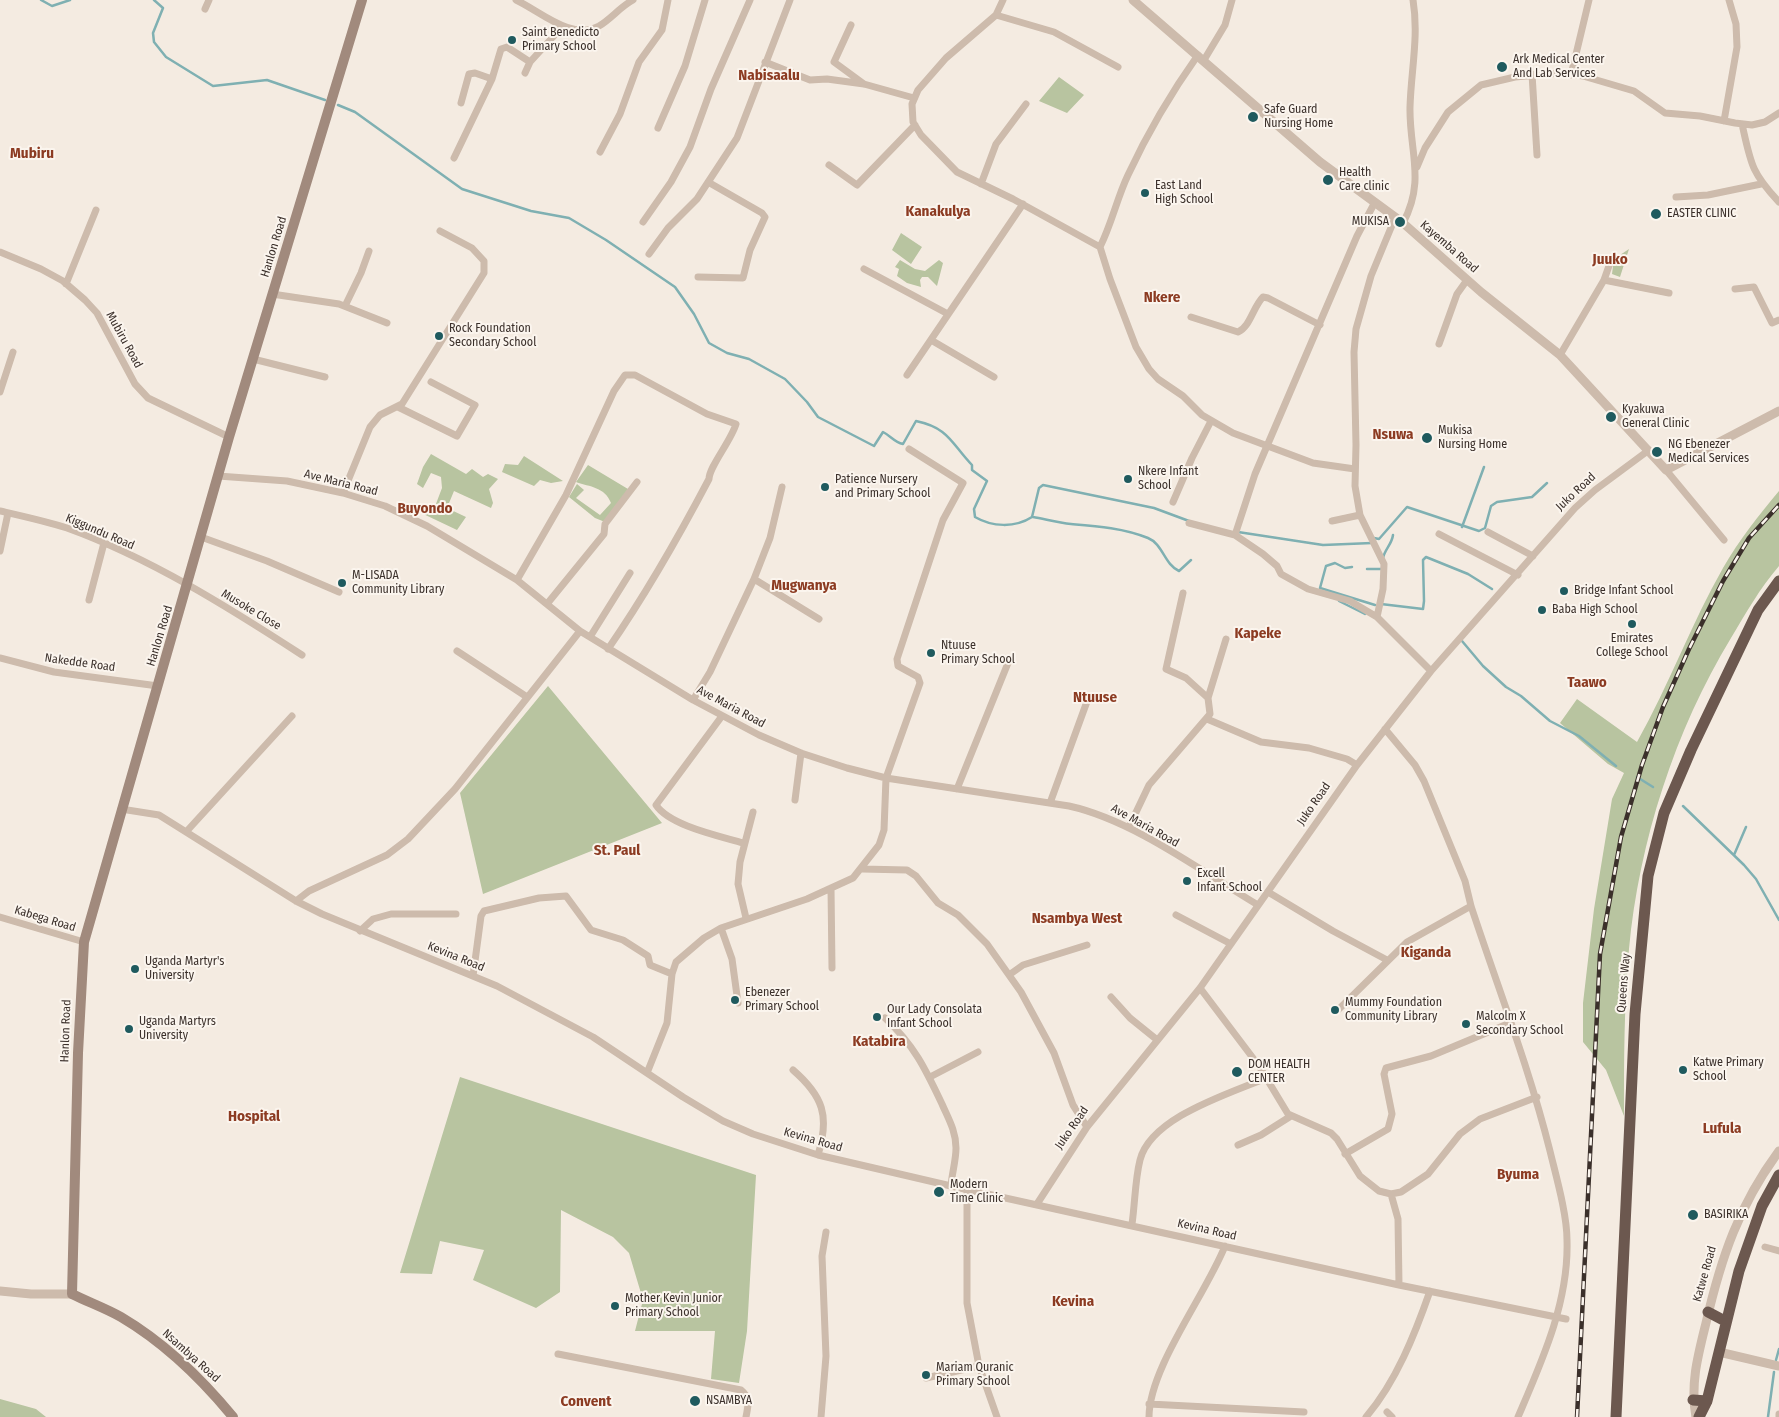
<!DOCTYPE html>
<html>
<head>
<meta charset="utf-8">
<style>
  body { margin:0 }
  canvas { display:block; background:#f4ebe1 }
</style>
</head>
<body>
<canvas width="1779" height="1417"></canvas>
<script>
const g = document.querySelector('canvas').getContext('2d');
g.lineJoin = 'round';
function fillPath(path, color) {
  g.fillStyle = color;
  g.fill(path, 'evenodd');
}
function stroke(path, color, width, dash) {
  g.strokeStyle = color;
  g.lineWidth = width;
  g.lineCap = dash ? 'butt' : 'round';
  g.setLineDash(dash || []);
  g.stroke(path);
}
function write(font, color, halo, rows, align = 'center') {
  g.font = font + ' "Fira Sans Condensed",sans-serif';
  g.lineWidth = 4;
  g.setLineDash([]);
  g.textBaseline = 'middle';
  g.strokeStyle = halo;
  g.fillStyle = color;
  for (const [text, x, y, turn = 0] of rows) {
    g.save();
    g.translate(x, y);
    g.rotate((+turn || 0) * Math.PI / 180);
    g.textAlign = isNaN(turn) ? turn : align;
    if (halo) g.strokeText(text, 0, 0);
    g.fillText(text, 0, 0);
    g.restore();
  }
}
const green = new Path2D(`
  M1059,77L1084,95L1067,113L1039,101Z
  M901,233L922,247L911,264L892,250Z
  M1629,249L1620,277L1612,274L1614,259Z
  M900,260L915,269L925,271L939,260L943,263L937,286L928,277H922L920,280L921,287L907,283L897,276L899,269L895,267Z
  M431,454L466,474L472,469L483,477L488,474L498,479L489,489L493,503L491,508L454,491L447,508L466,517L457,530L417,511V505L434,509L442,488L441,477L431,473L423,488L417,484L423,467Z
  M524,456L563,481L551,483L540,480L534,486L502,472L505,464L518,465Z
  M588,465L628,489L605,522L595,518L569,497L577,484L584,490L576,498L600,515L611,503C605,487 590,487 576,482Z
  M1779,491V566C1760,588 1746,613 1731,638C1675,730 1639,842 1629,949C1624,1004 1624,1061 1624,1116L1606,1070L1583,1042V1003L1594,909L1612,799L1624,773L1608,764L1560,723L1577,699L1637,742C1669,685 1691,624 1723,568C1739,540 1759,515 1779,491Z
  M548,686L662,823L483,894L460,793Z
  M460,1077L756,1175L747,1331L739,1383L711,1379L715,1331H635L643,1300L629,1253L613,1237L561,1210L560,1292L536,1308L473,1280L484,1250L440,1241L432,1274L400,1273Z
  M0,1399L36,1409L46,1417H0Z`);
const stream = new Path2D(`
  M41,0L52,6L70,0
  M154,0L163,8L153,33L154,42L166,57L213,86L267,80L325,100
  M338,105L355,112L462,189L531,211L569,218L606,240L675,287L694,314L709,343L727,353L749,359L785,379L807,402L818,417L874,446L883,432C891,436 894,442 903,444L916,421C949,428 951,443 972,465V470L987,481L974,509L975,517C992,527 1015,528 1032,517L1039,488L1043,485L1154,508L1189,521
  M1033,517C1045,519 1058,523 1071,524C1096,526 1124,528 1148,538C1163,544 1164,564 1179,571L1191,560
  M1462,527L1484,467
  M1238,532L1323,545L1372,543
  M1374,538L1379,539L1407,507L1479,531L1485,528L1491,506L1497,502L1532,497L1547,483
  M1383,558C1385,549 1392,544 1393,535
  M1352,567L1345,568L1335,563L1326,566L1320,588L1375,605
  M1367,569H1382
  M1339,601L1365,614
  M1381,604L1423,609L1424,601L1423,560L1426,557L1468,574L1492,589
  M1462,641L1483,666L1506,687L1521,696L1550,721L1579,736L1616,766
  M1637,777L1653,787
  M1683,806L1744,865L1756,879L1779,920
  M1734,855L1746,827
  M1776,1360L1779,1349
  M1768,1417L1774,1372`);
const minor = new Path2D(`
  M516,0C540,11 571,41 599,26C611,19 620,7 633,0
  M1003,0L996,15L946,58L918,90L912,104L913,122L921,135L957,172L1013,199L1100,247
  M205,9L209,0
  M996,15L1054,32L1118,67
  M851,25L834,62L864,84
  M1198,55C1171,93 1148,132 1128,175C1117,198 1112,223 1100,247L1110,279L1136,347L1149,369L1158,379L1183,396L1202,415L1233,433L1313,463L1355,469
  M1204,60L1225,25L1232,0
  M765,62L810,80L827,79L864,84L914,98
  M525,73L530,62L563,26
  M1532,74L1537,155
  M1571,75L1589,0
  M461,103L469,74L475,73L492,79
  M1724,121L1737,47L1736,24L1729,0
  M1742,124C1751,164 1751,172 1779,202
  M658,128L685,66L705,0
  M600,152L620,114L639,62L662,30L668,0
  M454,158L492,79L501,49L507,47L530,62
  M829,165L857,185L915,125
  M1417,167L1425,148L1448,112L1481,85L1515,77L1560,73L1583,76L1634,91L1665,113L1700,116L1735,123L1752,125L1765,122L1779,113
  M981,184L996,144L1026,104
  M1676,197L1708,195L1761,184
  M1395,218L1371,276L1356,329L1354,352L1356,445L1355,486L1360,515L1384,564L1383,589L1377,617L1431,671
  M643,222L671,182L690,147L711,89L750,0
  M1403,223C1426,180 1409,151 1410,107C1411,71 1419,36 1413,0
  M0,252L41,269L63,281L85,300L97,313L135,384L148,398L229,437
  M649,254L668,228L697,199L737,138L790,0
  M864,269L948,314
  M698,277L743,278L750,250L765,217L762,213L708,182
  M1604,280L1669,293
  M66,284L96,210
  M1735,289L1754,287L1772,323L1779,320
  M272,294L339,304L387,323
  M345,306L361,273L369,251
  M1191,317L1238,332C1250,327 1253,307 1263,297L1268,298L1320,325
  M931,340L994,377
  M1439,344L1457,294L1467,280
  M1560,355L1604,280L1610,263
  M253,359L325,377
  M907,375L1023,204
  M0,392L13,352
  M398,407L457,436L475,405L431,382
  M1666,470L1724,540
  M218,476L287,481L343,493L385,506L427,526L517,580L580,631L693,700L759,735L801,753L847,768L886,778L1069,806C1133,820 1201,871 1258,905
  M343,493L370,427L380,415L402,404L484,273V261L472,248L440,231
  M1173,502L1192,458L1211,421
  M0,511C22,516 45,521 67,528C150,558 228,607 302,655
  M1332,521L1360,515
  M1189,523L1235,535L1263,554L1277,566L1281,574L1308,589L1350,601L1377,617
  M1488,532L1533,556
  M1439,534L1518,575
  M1235,535L1255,474L1357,236L1375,202
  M201,537L267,561L339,592
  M0,551L8,513
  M754,579L819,619
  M517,580L566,495L614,391L625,375H635L707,414L736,424C731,441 709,467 709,479C678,538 646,594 608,649
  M1183,593L1166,669L1186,678L1208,698
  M89,600L104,543
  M547,604L604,534L605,524L637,482
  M590,637L630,573
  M457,651L527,697
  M0,658L54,672L158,686
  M693,700L710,672L754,579L770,538L782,487
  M722,716L656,805C670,826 720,836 743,843
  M1207,719L1261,742L1309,748L1347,759L1357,765
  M1385,729L1415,765L1424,781L1465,881L1471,906C1498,988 1529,1067 1550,1151C1556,1176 1567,1214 1567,1240C1569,1302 1542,1361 1518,1417
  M957,789L1008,663
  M795,800L801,753
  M1050,803L1089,696
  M121,809L159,815L296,901L322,914L497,986L593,1037L683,1097L723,1121L753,1134L818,1155L951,1186L1399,1285L1566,1319
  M1129,827L1149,785L1210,714L1208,698L1226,639
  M186,832L292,716
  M862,869L907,870L916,876L938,903L958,915L987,944L1021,992L1054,1053L1073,1105L1087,1127
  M831,888L832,968
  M1268,892L1333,931L1387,960
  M296,901L309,891L387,855L408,839L455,789L580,631
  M1176,915L1231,944
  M0,917L84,942
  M746,918L738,884L740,862L753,812
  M721,928L732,959L738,1003
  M360,931L373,919L391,914H456
  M1009,975L1023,965L1087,945
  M473,976L481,916L484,911L539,898L566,896L591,930L623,940L648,956L650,965L672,974
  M1200,988L1259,1066L1288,1114L1331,1133L1337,1139L1360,1176L1379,1191L1391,1194L1401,1192L1428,1174L1460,1134L1480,1119L1537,1097
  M1111,997L1130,1018L1156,1039
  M1339,1009L1407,942L1471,906
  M885,1018C914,1045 925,1068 942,1104C948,1118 956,1131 956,1148C956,1160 952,1173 951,1186
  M793,1070C823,1096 830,1116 818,1155
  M647,1073L667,1023L672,974L676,962L704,938L721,928L807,899L853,878L879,845L884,830L886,778L920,683L918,677L898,666L897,659L943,520L963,483L909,449
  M930,1077L978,1052
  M1238,1145L1261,1135L1291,1116
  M1345,1154L1388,1129L1392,1114L1384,1074L1386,1068L1431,1056L1510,1023
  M967,1189V1303L979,1366L997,1417
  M1391,1194L1398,1219L1399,1285
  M1037,1204L1087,1127L1200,988L1357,765L1431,671L1575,508L1595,490L1649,450
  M1132,1224C1135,1203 1135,1180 1140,1160C1151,1117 1229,1094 1266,1078
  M1765,1247L1779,1251
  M558,1354L741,1390C751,1398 748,1406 746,1417
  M926,1378L979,1366
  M1149,1404L1304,1412
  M1387,1412L1392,1417
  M821,1417L826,1356L822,1256L826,1232
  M1149,1417C1149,1368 1206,1294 1225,1246
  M1366,1417C1396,1382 1415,1334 1430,1291
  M1779,1417V1414`);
const tertiary = new Path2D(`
  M1133,0L1320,162L1403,223L1481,292L1560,355L1666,470L1779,411
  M0,1291L31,1294H72
  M1719,1352L1779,1366
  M1696,1417C1690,1384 1698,1355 1706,1323C1721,1258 1739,1205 1779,1151`);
const secondary = new Path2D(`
  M233,1417C201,1378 165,1343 121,1317C105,1308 88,1302 72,1294L78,1053L84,942L229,437L362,0`);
const trunk = new Path2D(`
  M1708,1312L1725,1321
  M1693,1400L1707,1401
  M1616,1417L1635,1014L1648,876L1664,813L1691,750L1758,610L1779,581
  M1699,1417L1707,1401L1739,1271L1762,1206L1779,1175`);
const rail = new Path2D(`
  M1577,1417L1600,954L1621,837L1642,765L1663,707L1689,649L1723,581L1749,538L1779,505`);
const markers = [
  [512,40,5,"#1f5a5e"],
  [1502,67,6,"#1f5a5e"],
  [1253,117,6,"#1f5a5e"],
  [1328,180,6,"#1f5a5e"],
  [1145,193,5,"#1f5a5e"],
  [1656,214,6,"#1f5a5e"],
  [1400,222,6,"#1f5a5e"],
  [439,336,5,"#1f5a5e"],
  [1611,417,6,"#1f5a5e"],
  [1427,438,6,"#1f5a5e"],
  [1657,452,6,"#1f5a5e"],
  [1128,479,5,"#1f5a5e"],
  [825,487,5,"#1f5a5e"],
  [342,583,5,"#1f5a5e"],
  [1564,591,5,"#1f5a5e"],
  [1542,610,5,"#1f5a5e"],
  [1632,624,5,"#1f5a5e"],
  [931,653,5,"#1f5a5e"],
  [1187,881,5,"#1f5a5e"],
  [135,969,5,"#1f5a5e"],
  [735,1000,5,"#1f5a5e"],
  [1335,1010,5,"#1f5a5e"],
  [877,1017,5,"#1f5a5e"],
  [1466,1024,5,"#1f5a5e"],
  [129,1029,5,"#1f5a5e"],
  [1683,1070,5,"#1f5a5e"],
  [1237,1072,6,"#1f5a5e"],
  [939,1192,6,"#1f5a5e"],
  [1693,1215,6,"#1f5a5e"],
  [615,1306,5,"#1f5a5e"],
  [926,1375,5,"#1f5a5e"],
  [695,1401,6,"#1f5a5e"]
];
const poiNames = [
  ["Saint Benedicto",522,33],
  ["Primary School",522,47],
  ["Ark Medical Center",1513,60],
  ["And Lab Services",1513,74],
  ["Safe Guard",1264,110],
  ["Nursing Home",1264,124],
  ["Health",1339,173],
  ["Care clinic",1339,187],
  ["East Land",1155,186],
  ["High School",1155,200],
  ["EASTER CLINIC",1667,214],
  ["MUKISA",1389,222,"right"],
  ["Rock Foundation",449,329],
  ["Secondary School",449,343],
  ["Kyakuwa",1622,410],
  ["General Clinic",1622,424],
  ["Mukisa",1438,431],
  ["Nursing Home",1438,445],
  ["NG Ebenezer",1668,445],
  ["Medical Services",1668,459],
  ["Nkere Infant",1138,472],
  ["School",1138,486],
  ["Patience Nursery",835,480],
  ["and Primary School",835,494],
  ["M-LISADA",352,576],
  ["Community Library",352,590],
  ["Bridge Infant School",1574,591],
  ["Baba High School",1552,610],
  ["Emirates",1632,639,"center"],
  ["College School",1632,653,"center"],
  ["Ntuuse",941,646],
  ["Primary School",941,660],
  ["Excell",1197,874],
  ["Infant School",1197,888],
  ["Uganda Martyr's",145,962],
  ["University",145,976],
  ["Ebenezer",745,993],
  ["Primary School",745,1007],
  ["Mummy Foundation",1345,1003],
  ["Community Library",1345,1017],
  ["Our Lady Consolata",887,1010],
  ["Infant School",887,1024],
  ["Malcolm X",1476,1017],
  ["Secondary School",1476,1031],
  ["Uganda Martyrs",139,1022],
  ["University",139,1036],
  ["Katwe Primary",1693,1063],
  ["School",1693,1077],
  ["DOM HEALTH",1248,1065],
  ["CENTER",1248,1079],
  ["Modern",950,1185],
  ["Time Clinic",950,1199],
  ["BASIRIKA",1704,1215],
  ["Mother Kevin Junior",625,1299],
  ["Primary School",625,1313],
  ["Mariam Quranic",936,1368],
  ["Primary School",936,1382],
  ["NSAMBYA",706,1401]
];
const streetNames = [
  ["Hanlon Road",274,247,-73],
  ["Kayemba Road",1449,247,41],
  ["Mubiru Road",124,340,61],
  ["Ave Maria Road",341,483,14],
  ["Juko Road",1576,492,-43],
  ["Kiggundu Road",100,532,23],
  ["Musoke Close",251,610,31],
  ["Hanlon Road",160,636,-73],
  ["Nakedde Road",80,663,8],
  ["Ave Maria Road",731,707,28],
  ["Juko Road",1314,804,-55],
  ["Ave Maria Road",1145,826,29],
  ["Kabega Road",45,919,17],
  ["Kevina Road",456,957,22],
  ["Queens Way",1624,983,-85],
  ["Hanlon Road",66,1031,-88],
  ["Juko Road",1072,1128,-55],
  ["Kevina Road",813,1140,16],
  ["Kevina Road",1207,1230,13],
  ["Katwe Road",1705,1274,-74],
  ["Nsambya Road",191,1356,42]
];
const quarterNames = [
  ["Nabisaalu",769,76],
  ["Mubiru",32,154],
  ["Kanakulya",938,212],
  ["Juuko",1610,260],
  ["Nkere",1162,298],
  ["Nsuwa",1393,435],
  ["Buyondo",425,509],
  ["Mugwanya",804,586],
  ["Kapeke",1258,634],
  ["Taawo",1587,683],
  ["Ntuuse",1095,698],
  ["St. Paul",617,851],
  ["Nsambya West",1077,919],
  ["Kiganda",1426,953],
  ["Katabira",879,1042],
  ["Hospital",254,1117],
  ["Lufula",1722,1129],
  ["Byuma",1518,1175],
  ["Kevina",1073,1302],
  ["Convent",586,1402]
];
fillPath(green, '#b8c4a0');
stroke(stream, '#7fb0b2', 2.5);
stroke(minor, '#cdbbac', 7);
stroke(tertiary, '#cdbbac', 9);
stroke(secondary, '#a18a7d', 10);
stroke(trunk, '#6c584f', 11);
stroke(rail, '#3b302b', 4.5);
stroke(rail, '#fbf5ee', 2.5, [8]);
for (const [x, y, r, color] of markers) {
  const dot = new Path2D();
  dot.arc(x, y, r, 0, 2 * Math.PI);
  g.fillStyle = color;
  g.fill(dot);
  stroke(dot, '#fbf5ee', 2);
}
write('12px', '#3b302b', '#fbf5ee', poiNames, 'left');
write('12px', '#3b302b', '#fbf5ee', streetNames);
write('bold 15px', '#8c3b22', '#fbf5ee', quarterNames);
</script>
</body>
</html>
